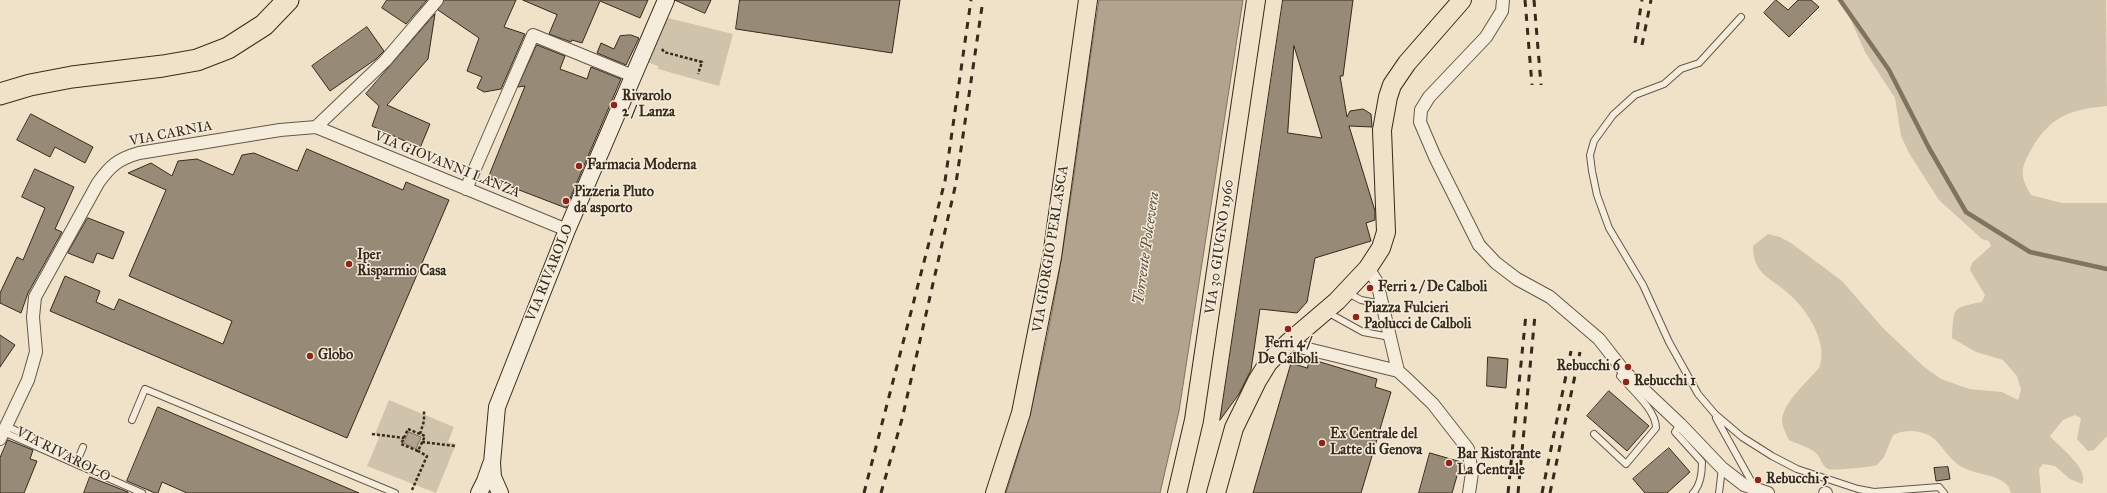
<!DOCTYPE html>
<html>
<head>
<meta charset="utf-8">
<style>
  body { margin:0 }
  canvas { display:block; background:#f0e2c9 }
</style>
</head>
<body>
<canvas width="2107" height="493"></canvas>
<script>
const g = document.querySelector('canvas').getContext('2d');
g.lineJoin = 'round';
function fillPath(path, color) {
  g.fillStyle = color;
  g.fill(path, 'evenodd');
}
function stroke(path, color, width, dash) {
  g.strokeStyle = color;
  g.lineWidth = width;
  g.lineCap = dash ? 'butt' : 'round';
  g.setLineDash(dash || []);
  g.stroke(path);
}
function write(font, color, halo, rows, align = 'center') {
  g.font = font + ' "IM FELL Great Primer",serif';
  g.lineWidth = 3;
  g.setLineDash([]);
  g.textBaseline = 'middle';
  g.strokeStyle = halo;
  g.fillStyle = color;
  for (const [text, x, y, turn = 0] of rows) {
    g.save();
    g.translate(x, y);
    g.rotate((+turn || 0) * Math.PI / 180);
    g.textAlign = isNaN(turn) ? turn : align;
    if (halo) g.strokeText(text, 0, 0);
    g.fillText(text, 0, 0);
    g.restore();
  }
}
const green = new Path2D(`
  M1842,0H2106L2107,106C2071,109 2049,117 2031,150C2020,169 2020,176 2031,195L2062,203H2107V436L2094,450L2088,451L2077,439L2081,418L2075,415L2063,420L2050,436C2059,447 2090,469 2082,484L2070,479L2055,466L2043,464L2039,469L2041,493H2011C2010,491 2009,486 2007,485C1999,475 1974,474 1962,467C1946,458 1940,439 1926,434C1916,430 1903,430 1893,435L1884,457L1877,465C1872,467 1831,471 1828,469C1822,466 1821,459 1817,454C1810,447 1797,444 1789,440C1786,434 1783,428 1782,422C1781,404 1808,381 1819,368C1829,344 1808,311 1790,295C1773,278 1753,276 1753,246L1768,234L1780,237L1791,243L1842,281L1883,328L1923,366L1941,379L1969,389L2002,392L2018,400L2021,390L2017,376L2003,360L1976,352L1952,338C1954,307 1951,308 1982,302L1985,295L1970,270L1972,263L1991,246L1989,241L1982,239L1939,200L1909,153L1901,136L1895,98L1865,52Z
  M664,17L733,34L719,86L658,69V66L647,62Z
  M389,400L454,427L448,442L456,444L436,493L367,466L379,438L375,434Z`);
const water = new Path2D(`
  M1099,0H1243L1179,411L1160,493H1006C1060,334 1073,165 1099,0Z
  M409,432L421,437L416,449L404,443Z`);
const stream = new Path2D(`
  M1840,0L1889,70L1929,148L1966,212L2030,252L2107,269`);
const building = new Path2D(`
  M387,0H427L406,24L382,8Z
  M444,0H516L504,27L525,34L501,89L484,92L477,88L482,77L467,71L479,38L438,10Z
  M523,0H648L640,18L600,1L582,43L572,40L571,42L549,34L557,15Z
  M675,0H711L705,13Z
  M740,0H900L892,53L736,29Z
  M1283,0H1353L1343,76H1340L1347,117L1350,111L1363,109L1371,114L1372,127L1349,126L1375,211V220L1366,223L1371,241L1315,258L1307,302L1297,313L1260,309L1251,370L1239,394L1220,420ZM1294,46L1322,138L1288,133Z
  M1776,0L1788,10L1798,0H1811L1819,7L1789,37L1764,13Z
  M435,14L428,59L387,105L430,124L420,148L372,126L379,106L366,94Z
  M367,27L384,51L376,59L330,91L312,66Z
  M631,35L639,38L626,65L597,53L601,43L614,49L620,36Z
  M537,45L565,56L560,69L587,79L591,67L621,79L566,208L488,178L525,86L518,87Z
  M31,114L93,147L85,163L55,147L50,157L17,140Z
  M307,149L403,190L406,182L449,200L347,438L50,311L65,276L100,291L96,302L114,310L119,299L223,344L232,321L129,276L166,190L128,173L151,163L172,176L178,161L197,159L233,175L242,155L254,153L297,171Z
  M35,169L74,187L55,229L62,232L28,293L21,313L0,303V293L17,257L23,260L45,208L22,197Z
  M88,218L124,232L113,259L97,253L93,263L68,253Z
  M0,335L15,345L0,367Z
  M1488,357L1508,359L1506,388L1487,386Z
  M1310,359L1377,379L1375,387L1391,392L1361,493H1253L1291,363L1307,368Z
  M1609,391L1649,426L1627,451L1587,416Z
  M158,407L186,419L359,493H187L162,482L158,493H155L127,481Z
  M8,440L33,450L30,459L37,461L24,493H0V458Z
  M1669,448L1690,472L1667,493H1645L1633,479Z
  M1430,453L1461,462L1452,493H1419Z
  M1948,467L1950,479L1936,481L1934,468Z
  M90,477L128,492V493H84Z`);
const path = new Path2D(`
  M662,49L664,52L702,62L698,74
  M408,429L425,436L418,451L401,444Z
  M372,434L404,438
  M420,434L424,421V411
  M422,442L455,446
  M412,490L427,456L418,451`);
const service = new Path2D(`
  M1741,17L1699,63L1681,69L1664,84L1635,95L1613,115L1594,141L1590,155L1592,171L1597,195L1609,228L1643,285L1669,342L1698,394L1715,414L1742,437L1772,456L1797,469L1858,489L1874,492L1939,487L1944,493
  M1348,293L1361,300L1382,304
  M1327,312L1363,332L1390,337
  M1716,418L1755,488
  M132,420L145,389L395,493
  M1680,424L1675,432L1702,462C1702,473 1701,485 1693,493
  M6,426L59,450L76,464L142,493
  M8,434L76,464L83,447
  M1594,434L1626,464L1656,428C1656,410 1632,390 1620,376L1624,371
  M1719,493L1722,468`);
const minor = new Path2D(`
  M1503,0L1502,11L1486,37L1429,97L1421,110L1420,122L1435,157L1479,245L1496,263L1517,279L1550,297L1599,339L1624,371L1680,424L1722,468L1744,485L1768,493
  M316,127L567,230
  M466,189L533,35L633,76
  M1368,268L1377,282L1398,371
  M1289,342L1304,348L1398,371L1408,380L1433,404L1468,449L1472,473L1469,493
  M0,439L28,380L36,352L33,317L35,297L98,183C110,166 118,159 139,153L280,130L316,127L385,61L437,0
  M1825,493H1826`);
const secondary = new Path2D(`
  M479,493L485,481L491,464
  M500,493L493,477L492,463L497,407L567,230L666,0`);
const primary = new Path2D(`
  M995,493L1021,413L1052,257L1088,0
  M1177,493L1194,420L1256,0
  M1216,493L1234,428L1257,381L1268,363L1289,342L1337,301L1368,268L1381,248L1386,232L1382,130L1388,97L1392,85L1407,63L1462,0`);
const motorway = new Path2D(`
  M0,94L30,85L72,77L163,66L197,60L228,48L264,25L288,0`);
const rail = new Path2D(`
  M1525,0L1532,85
  M1534,0L1541,85
  M1635,43L1642,0
  M1642,45L1651,0
  M864,493L945,181L971,0
  M881,493L902,419L956,183L983,0
  M1508,493L1526,314
  M1518,493L1535,315
  M1542,493L1571,351
  M1550,493L1580,352`);
const markers = [
  [614,105,4,"#8f2418"],
  [579,166,4,"#8f2418"],
  [566,201,4,"#8f2418"],
  [349,264,4,"#8f2418"],
  [1370,288,4,"#8f2418"],
  [1356,317,4,"#8f2418"],
  [1288,329,4,"#8f2418"],
  [310,356,4,"#8f2418"],
  [1628,367,4,"#8f2418"],
  [1626,382,4,"#8f2418"],
  [1322,443,4,"#8f2418"],
  [1449,463,4,"#8f2418"],
  [1758,480,4,"#8f2418"]
];
const poiNames = [
  ["Rivarolo",622,97],
  ["2 / Lanza",622,113],
  ["Farmacia Moderna",587,166],
  ["Pizzeria Pluto",574,193],
  ["da asporto",574,209],
  ["Iper",357,256],
  ["Risparmio Casa",357,272],
  ["Ferri 2 / De Calboli",1378,288],
  ["Piazza Fulcieri",1364,309],
  ["Paolucci de Calboli",1364,325],
  ["Ferri 4 /",1288,344,"center"],
  ["De Calboli",1288,360,"center"],
  ["Globo",318,356],
  ["Rebucchi 6",1620,367,"right"],
  ["Rebucchi 1",1634,382],
  ["Ex Centrale del",1330,435],
  ["Latte di Genova",1330,451],
  ["Bar Ristorante",1457,455],
  ["La Centrale",1457,471],
  ["Rebucchi 5",1766,480]
];
const streetNames = [
  ["VIA CARNIA",171,134,-11],
  ["VIA GIOVANNI LANZA",447,165,22],
  ["VIA 30 GIUGNO 1960",1220,247,-82],
  ["VIA GIORGIO PERLASCA",1051,249,-81],
  ["VIA RIVAROLO",550,273,-68],
  ["VIA RIVAROLO",63,455,27]
];
const waterNames = [
  ["Torrente Polcevera",1147,248,-82]
];
fillPath(green, '#d0c3ac');
fillPath(water, '#b1a38e');
stroke(water, '#807360', 1);
stroke(stream, '#807360', 4.5);
fillPath(building, '#978a76');
stroke(building, '#362a1c', 1);
stroke(service, '#645847', 8);
stroke(minor, '#645847', 14);
stroke(secondary, '#362a1c', 18);
stroke(primary, '#362a1c', 20);
stroke(motorway, '#362a1c', 23);
stroke(path, '#362a1c', 2.5, [3, 2]);
stroke(service, '#f5ecdc', 6);
stroke(minor, '#f5ecdc', 12);
stroke(secondary, '#f5ecdc', 16);
stroke(primary, '#f0e2c9', 18);
stroke(motorway, '#f0e2c9', 21);
stroke(rail, '#362a1c', 3, [7, 7]);
for (const [x, y, r, color] of markers) {
  const dot = new Path2D();
  dot.arc(x, y, r, 0, 2 * Math.PI);
  g.fillStyle = color;
  g.fill(dot);
  stroke(dot, '#f5ecdc', 1.5);
}
write('bold 14px', '#362a1c', '#f5ecdc', poiNames, 'left');
write('14px', '#362a1c', '#f5ecdc', streetNames);
write('italic 15px', '#5b4e3e', '#f5ecdc', waterNames);
</script>
</body>
</html>
